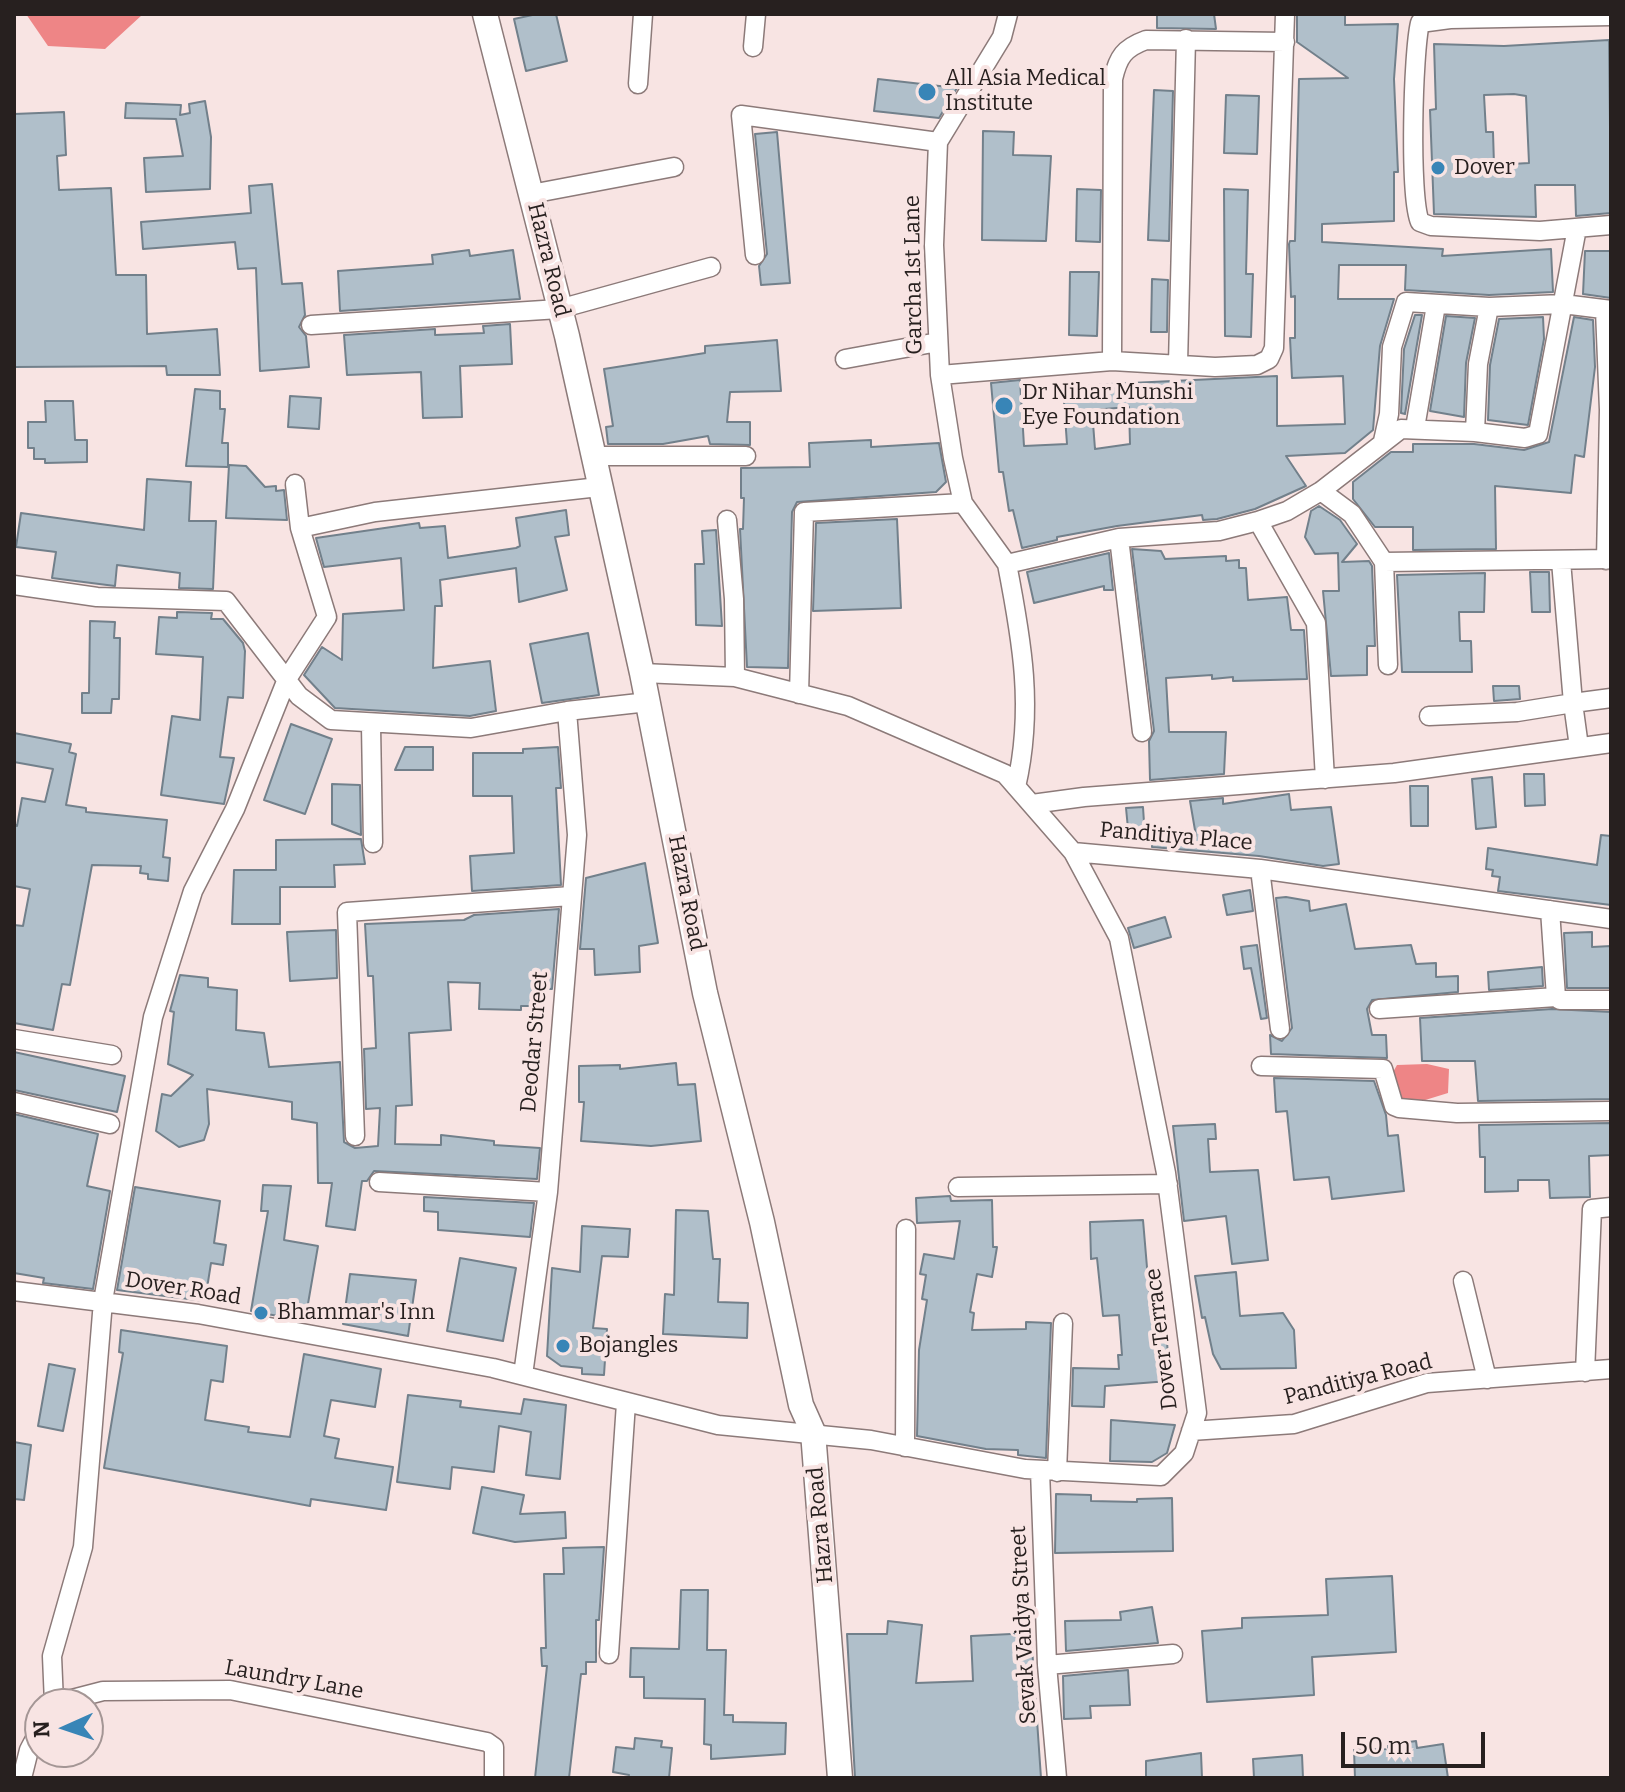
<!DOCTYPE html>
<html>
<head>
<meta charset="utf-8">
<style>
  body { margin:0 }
  #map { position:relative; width:1625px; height:1792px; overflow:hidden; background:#f8e4e3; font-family:Bitter,serif }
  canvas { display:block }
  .frame { position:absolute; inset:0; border:16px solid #27201f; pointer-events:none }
  .north { position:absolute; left:24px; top:1688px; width:80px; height:80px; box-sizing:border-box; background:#f8e4e3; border:2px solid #a49695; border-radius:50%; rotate:267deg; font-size:22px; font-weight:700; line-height:32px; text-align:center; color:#27201f }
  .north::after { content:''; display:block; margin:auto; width:28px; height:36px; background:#3885b7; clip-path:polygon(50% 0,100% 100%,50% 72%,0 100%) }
  .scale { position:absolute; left:1341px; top:1732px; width:144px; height:36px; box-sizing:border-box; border:4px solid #27201f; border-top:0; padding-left:10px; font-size:24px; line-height:28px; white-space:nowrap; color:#27201f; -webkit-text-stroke:6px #f8e4e3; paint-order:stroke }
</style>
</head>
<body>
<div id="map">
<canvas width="1625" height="1792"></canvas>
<div class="frame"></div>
<div class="north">N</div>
<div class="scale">50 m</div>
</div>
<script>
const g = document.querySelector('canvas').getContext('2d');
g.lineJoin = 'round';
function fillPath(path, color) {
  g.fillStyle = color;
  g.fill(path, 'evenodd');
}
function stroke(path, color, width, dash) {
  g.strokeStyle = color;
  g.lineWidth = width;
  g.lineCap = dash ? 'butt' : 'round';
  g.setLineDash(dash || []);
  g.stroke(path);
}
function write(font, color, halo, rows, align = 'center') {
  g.font = font + ' Bitter,serif';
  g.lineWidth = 8;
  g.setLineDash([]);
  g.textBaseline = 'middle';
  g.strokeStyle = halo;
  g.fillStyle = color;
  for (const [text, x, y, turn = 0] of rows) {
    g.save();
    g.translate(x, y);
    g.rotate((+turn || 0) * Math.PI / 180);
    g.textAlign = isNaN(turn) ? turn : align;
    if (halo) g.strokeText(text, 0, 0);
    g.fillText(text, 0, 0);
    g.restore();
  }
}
const water = new Path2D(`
  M26,14H142V15L105,49L48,46Z
  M1427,1064L1449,1069L1448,1093L1409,1105L1394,1101L1388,1081L1397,1065Z`);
const building = new Path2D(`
  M537,14H556L567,61L526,71L514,19Z
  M1157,14H1214L1216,29L1157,28Z
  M1297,14H1345V25L1398,24L1394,79L1398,172H1394V221L1322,224V242L1443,249L1442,256L1551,249L1553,292L1489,295L1405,290L1406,265H1339L1338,299H1394L1380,346L1373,430L1345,453L1286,456L1306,486L1255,509L1217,519L1203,520L1202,515L1117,526L1057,537V540L1022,548L1013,510L1009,511L1003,472H999L991,383L1020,380L1024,446L1067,444L1063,388L1110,384L1277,376V426L1345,424L1343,376L1292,378L1290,338H1295V296L1291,297L1289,244L1290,241H1295L1299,79L1348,78L1297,42ZM1129,407L1130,444L1095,449L1092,410Z
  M1609,40L1611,213L1576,216L1575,185H1535L1536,217L1434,214L1430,110L1436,109L1434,44L1504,46ZM1514,94L1526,96L1529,163L1494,165L1493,132H1486L1484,95Z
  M878,79L957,88L939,118L874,111Z
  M1154,90L1173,91L1169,241L1148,240Z
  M1226,95L1259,96L1257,154L1224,153Z
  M205,101L211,137L210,189L146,192L144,158L183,156L176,119L125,118L126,103L181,105L180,115L190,113L189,104Z
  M64,112L66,155L57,156L59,190L111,188L116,275H146L147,334L217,329L220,375H167L166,366L14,367V114Z
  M983,131L1014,132L1013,155L1051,156L1046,241L982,240Z
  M777,132L790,283L761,285L759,266L767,254L755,134Z
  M272,184L282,284L302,283L305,315L299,327L306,336L309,367L260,371L256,268L238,269L235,242L143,249L141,222L251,213L249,186Z
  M1077,189L1101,190L1100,242L1076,241Z
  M1224,189L1248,190L1246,274H1253L1251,337L1225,336Z
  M469,250L470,256L513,250L520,299L340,311L338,271L433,264L432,255Z
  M1585,251H1611V298L1583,294Z
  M1070,272H1099L1097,336L1069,335Z
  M1152,279L1168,280L1167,332H1151Z
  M1415,315H1422L1405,414L1401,413L1404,349Z
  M1446,316L1475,318L1466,363L1464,417L1430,411Z
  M1543,317L1544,339L1528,425L1488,420L1490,365L1499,319Z
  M1574,317L1593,320L1595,367L1584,457L1575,455L1571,493L1495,486L1496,549L1413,550V527H1375L1353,499V482L1391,452H1413V444H1474L1524,450L1549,442Z
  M510,324L512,364L460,366L462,417L423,418L421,372L347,375L344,335L435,329V335L484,333L483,326Z
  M777,340L781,391L730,392L727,422H750V445L710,444L708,436L663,444H608L606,427L613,426L604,369L705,353V346Z
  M195,389L220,391V409H225L222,443H228V467L186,466Z
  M290,396L321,398L319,429L288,427Z
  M45,401H73L75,440H87V462L45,463V459H34V448H28V422H46Z
  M871,440V447L939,443L946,482L936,492L797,502L792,512L788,668L747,667L740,529H743L744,498H741V468L810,467L809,443Z
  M229,465L246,466L265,487L276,486V491L284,490L287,520L226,518Z
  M147,479L191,482L189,521H216L213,589L179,588L180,573L117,565L115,586L52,578L56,552L16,547L21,513L144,530Z
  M1319,506L1340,520L1357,544L1342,562L1369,561L1372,566L1375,646H1367V675L1331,676L1323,591H1339L1338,553L1315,554L1305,537L1311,511Z
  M566,510L569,535L555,537L567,590L519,602L516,568L440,580L442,606H435L433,668L490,661L496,711L470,716L335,708L304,675L322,647L342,660L343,614L404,610L401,558L324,567L316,538L419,523L420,528L445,526L448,558L516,548L520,546L516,518Z
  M897,519L901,608L813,611L816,523Z
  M716,530L722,626L696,625L695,564H704L702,531Z
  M1132,549L1161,551L1165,559L1226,556V561L1239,560V568H1246L1248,600L1287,597L1291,630H1304L1307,679L1233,681V677L1212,679V675L1166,678L1169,732H1226L1224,774L1150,780L1149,741L1154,731Z
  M1109,553L1113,590H1104V586L1034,603L1027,572Z
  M1530,572H1549L1550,612H1532Z
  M1485,573L1484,612H1459L1460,641H1471L1472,672H1402L1397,575Z
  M177,612L212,613L211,619H223L243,643L245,651L243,698L228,697L220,757L234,758L224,804L161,795L172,716L200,720L203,657L156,654L159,617L177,618Z
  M90,621L115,622L114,638H120L119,699H112L111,713H82V693H89Z
  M588,633L599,695L542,703L530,644Z
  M1493,686H1519L1520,699L1494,701Z
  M291,724L332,739L305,814L264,800Z
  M14,733L71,744L69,752L76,754L66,805L86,808V812L167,820L163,857L170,858L168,881L148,879V874L140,873L141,866L92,865L70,985L62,984L53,1030L14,1023V925L23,926L30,889L14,886V825L17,826L22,798L45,802L53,769L14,762Z
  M405,747H433V770H395Z
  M558,747L561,788H556L561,885L472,891L470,856L514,853L512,796H473V753H523V749Z
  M1524,774H1544L1545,805L1525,806Z
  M1492,777L1496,827L1476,829L1472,779Z
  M332,784L360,785L361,835L332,824Z
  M1410,786H1428V826H1411Z
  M1289,794L1291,810L1331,807L1339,864L1323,866L1259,856L1152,847L1153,833L1196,836L1190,801L1223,798V804Z
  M1143,807L1145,838L1129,839L1126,808Z
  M1601,835L1611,836V905L1498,891L1500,877L1492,876L1493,870L1486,869L1488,848L1597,865Z
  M361,839L365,864L334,865L335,887H280V924H232L234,870H276V840Z
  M645,863L658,943L639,946L640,972L595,975L594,949H580L586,878Z
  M1250,890L1253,911L1227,915L1223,895Z
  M1286,897L1309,901L1310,911L1346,904L1355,949L1411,945L1416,964L1436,963V977L1458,976V992L1372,1000L1367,1009L1372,1035H1386L1387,1058L1271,1054L1270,1035L1282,1041L1292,1028L1276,898Z
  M559,909L552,989H538V1006H521V1010L479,1009L480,983L448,982L451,1030L409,1033L412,1105L396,1106L395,1144L441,1145V1135L494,1141V1145L540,1148L537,1179L374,1171L367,1181H362L355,1230L326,1226L332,1183H318L317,1123L292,1119V1102L207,1089L209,1124L204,1140L179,1147L156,1131L162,1094L171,1096L193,1075L168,1064L174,1012L170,1011L180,975L208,978V987L237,990L236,1030L264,1033L269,1067L340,1062L344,1142L355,1148L378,1146L380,1108L366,1109L364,1049L376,1048L373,976H368L365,924L464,920L474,915Z
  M1165,917L1171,937L1134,948L1128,928Z
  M336,930L337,978L290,981L287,932Z
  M1592,932V947L1611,946V988H1567L1564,933Z
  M1257,945L1267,1018L1261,1019L1251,968L1244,969L1241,947Z
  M1542,967L1543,986L1489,990L1488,972Z
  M1552,1009L1611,1012V1099L1478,1101L1475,1061H1422L1420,1018Z
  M14,1052L125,1076L117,1112L14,1090Z
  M676,1063L678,1085L695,1084L701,1141L651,1146L581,1141L584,1102H579V1066L620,1065V1069Z
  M1274,1078L1374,1081L1386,1115L1388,1136L1398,1135L1404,1191L1332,1199L1329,1177L1294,1180L1287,1111L1276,1112Z
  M14,1114L98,1134L87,1186L110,1191L93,1289L43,1283L44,1278L14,1273Z
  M1611,1123V1155L1589,1156L1590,1197L1550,1198L1549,1180H1518V1191L1485,1192V1157H1480L1479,1125Z
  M1215,1124L1216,1139H1208L1210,1172L1258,1170L1268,1260L1232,1264L1226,1216L1184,1221L1173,1126Z
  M263,1185L291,1186L284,1240L318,1246L305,1321L251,1311L268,1211H261Z
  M135,1187L220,1201L214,1243L226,1245L223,1265L211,1263L205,1301L117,1290Z
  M950,1196L951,1201L992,1200L993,1247H997L992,1277L977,1274L970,1312L974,1313L972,1330L1026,1329V1322L1051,1323L1046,1458L1018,1455V1450L986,1449L917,1436L919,1350L927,1300L922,1299L926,1275L920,1274L924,1254L954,1259L960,1221L917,1223L916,1198Z
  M424,1197L534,1203L530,1237L438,1230V1212L424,1211Z
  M676,1210L708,1211L713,1259H720L718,1302L748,1303L747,1338L663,1334L665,1294L674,1295Z
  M1143,1220L1149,1291H1155L1157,1320L1166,1319L1169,1381L1105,1386L1104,1407L1072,1406L1073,1368L1119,1369L1118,1355H1122L1119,1315L1103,1316L1097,1258L1091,1259L1090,1222Z
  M582,1226L630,1229L628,1257L602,1256L593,1328L607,1329L604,1375L582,1374V1368L561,1366L547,1356L552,1268L580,1272Z
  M460,1258L516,1268L503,1341L447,1331Z
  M1236,1272L1240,1316L1283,1313L1294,1330L1296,1368L1221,1369L1213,1354L1205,1317L1202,1318L1195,1276Z
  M350,1274L416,1280L408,1336L343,1324Z
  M121,1330L227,1346L223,1382L211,1380L205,1420L249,1427L248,1432L290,1437L304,1354L381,1369L375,1407L331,1400L324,1436L339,1439L335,1458L393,1467L386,1510L311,1499L310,1506L104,1468L123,1353L119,1352Z
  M49,1364L75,1369L63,1431L38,1426Z
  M408,1395L461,1401L460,1407L521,1414L524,1399L566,1405L560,1479L526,1475L531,1432L499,1426L494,1472L452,1467L450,1489L397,1482Z
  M1111,1420L1175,1425L1167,1453L1152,1462L1110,1461Z
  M14,1442L31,1445L24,1500L14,1499Z
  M482,1487L524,1495L520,1514L565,1512L566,1538L515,1542L473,1533Z
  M1056,1494L1091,1495V1501L1137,1502V1499L1172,1498L1173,1551L1055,1553Z
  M604,1547L599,1620H596V1662H586V1674H581L569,1778H535L547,1666H542L541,1648H546L544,1574H564L563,1548Z
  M1392,1576L1396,1652L1312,1657L1314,1695L1207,1702L1202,1631L1242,1628V1618L1328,1615L1326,1579Z
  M681,1590H708L707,1650H726L724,1715H733V1722L786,1723L785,1754L711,1759V1745L704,1744L705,1699L644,1698V1677H630L631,1648L679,1649Z
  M1152,1607L1158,1643L1066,1651L1065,1621L1121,1620L1120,1612Z
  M888,1621L922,1625L916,1683L973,1681L971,1636L1031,1633L1041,1778H855L847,1634H887Z
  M1128,1670L1130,1705L1090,1706L1091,1718L1064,1719L1063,1676Z
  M635,1738L662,1741L661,1747L672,1748L669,1778H628L629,1775L613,1772L616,1747L634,1749Z
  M1416,1741L1417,1748L1443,1744L1448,1778H1355L1354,1750L1388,1749V1745Z
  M1201,1753L1202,1778H1146V1761Z
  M1302,1755L1303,1778H1254L1253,1759Z`);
const street = new Path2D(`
  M1008,14L1002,37L938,142L934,245L940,375L953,458L963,503L1007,564L1119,538L1219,531L1258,521L1287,511L1321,491L1401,429L1475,432L1478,364L1489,307
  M1611,16L1450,19L1420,23C1413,52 1409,196 1420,222L1431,226L1540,231L1611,225
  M753,47L756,14
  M638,84L643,14
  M531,194L674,167
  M755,255L741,115L938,142
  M1605,310L1609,410L1606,560
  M311,325L559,309L711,267
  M845,359L938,342
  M1112,361L1113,79C1118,57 1124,48 1146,40L1285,42
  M1178,364L1186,39
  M940,375L1112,361L1215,367L1257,365L1269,359L1274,348L1285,14
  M1415,428L1436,305
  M1475,432L1525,438L1538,434L1577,228
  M1383,441L1389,414L1392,347L1406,302L1489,307L1563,304L1611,310
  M593,456H746
  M1321,491L1352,514L1384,562L1388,665
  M727,520L734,599L735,677
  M1258,521L1316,623L1325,779
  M300,528L375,512L599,487
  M1119,538L1142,732
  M1561,561L1573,703L1611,698
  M1384,562L1611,559
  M1007,564C1022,641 1034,709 1016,787
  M14,585L97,597L226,601L299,696L331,720L471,728L567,711L648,702
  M799,694L804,512L963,503
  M1429,716L1517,712L1573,703L1579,747
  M371,725L373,843
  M1032,804L1084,797L1394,773L1611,743
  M1073,852L1260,869L1611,919
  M1260,869L1280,1029
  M1550,910L1556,997L1560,1000H1611
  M1379,1009L1556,997
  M14,1039L112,1055
  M1261,1066L1383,1069L1394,1106L1399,1108L1457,1113L1611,1111
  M14,1102L110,1124
  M355,1136L347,912L571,896
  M379,1182L548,1192
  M958,1187L1168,1184
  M1463,1281L1487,1379
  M14,1291L198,1314L493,1368L718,1425L871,1440L1025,1469L1161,1476L1184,1453L1197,1413L1166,1173L1119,938L1073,852L1005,774L848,706L735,677L642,673
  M1585,1372L1592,1209L1611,1207
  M523,1375L548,1192L577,835L567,711
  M1191,1431L1294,1424L1427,1383L1611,1369
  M905,1447L906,1229
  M1040,1470L1047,1665L1057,1778
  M1057,1472L1063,1323
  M609,1654L626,1403
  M1047,1665L1173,1654
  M54,1703L52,1656L83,1547L103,1301L153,1017L193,891L235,809L287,679L327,617L300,528L295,484
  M53,1704L103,1691L230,1690L487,1742L494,1747V1778
  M22,1778L29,1750L40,1729`);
const secondary = new Path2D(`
  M485,14L567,336L642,673L705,993L762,1222L801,1405L813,1432L840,1778`);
const markers = [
  [927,92,10,"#3885b7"],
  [1438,168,8,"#3885b7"],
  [1004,406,10,"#3885b7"],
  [261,1313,8,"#3885b7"],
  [563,1346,8,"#3885b7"]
];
const poiNames = [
  ["All Asia Medical",945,79],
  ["Institute",945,104],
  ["Dover",1454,168],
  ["Dr Nihar Munshi",1022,393],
  ["Eye Foundation",1022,418],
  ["Bhammar's Inn",277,1313],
  ["Bojangles",579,1346]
];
const streetNames = [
  ["Hazra Road",548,260,76],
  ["Garcha 1st Lane",914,275,-91],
  ["Panditiya Place",1176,837,5],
  ["Hazra Road",686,893,79],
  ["Deodar Street",535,1042,-85],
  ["Dover Road",183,1289,9],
  ["Dover Terrace",1162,1339,-97],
  ["Panditiya Road",1358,1380,-14],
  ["Hazra Road",821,1525,-95],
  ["Sevak Vaidya Street",1024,1625,-93],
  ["Laundry Lane",294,1680,10]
];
fillPath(water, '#ee8586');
fillPath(building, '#b0bfca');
stroke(building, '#72808b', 2);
stroke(street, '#8c7a79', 21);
stroke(secondary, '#8c7a79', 27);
stroke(street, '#fff', 18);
stroke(secondary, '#fff', 24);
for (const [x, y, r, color] of markers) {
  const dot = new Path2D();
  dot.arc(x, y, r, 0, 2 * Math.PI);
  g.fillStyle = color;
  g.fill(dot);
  stroke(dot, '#f8e4e3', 3);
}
write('22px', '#27201f', '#f8e4e3', poiNames, 'left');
write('22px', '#27201f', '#f8e4e3', streetNames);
</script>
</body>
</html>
